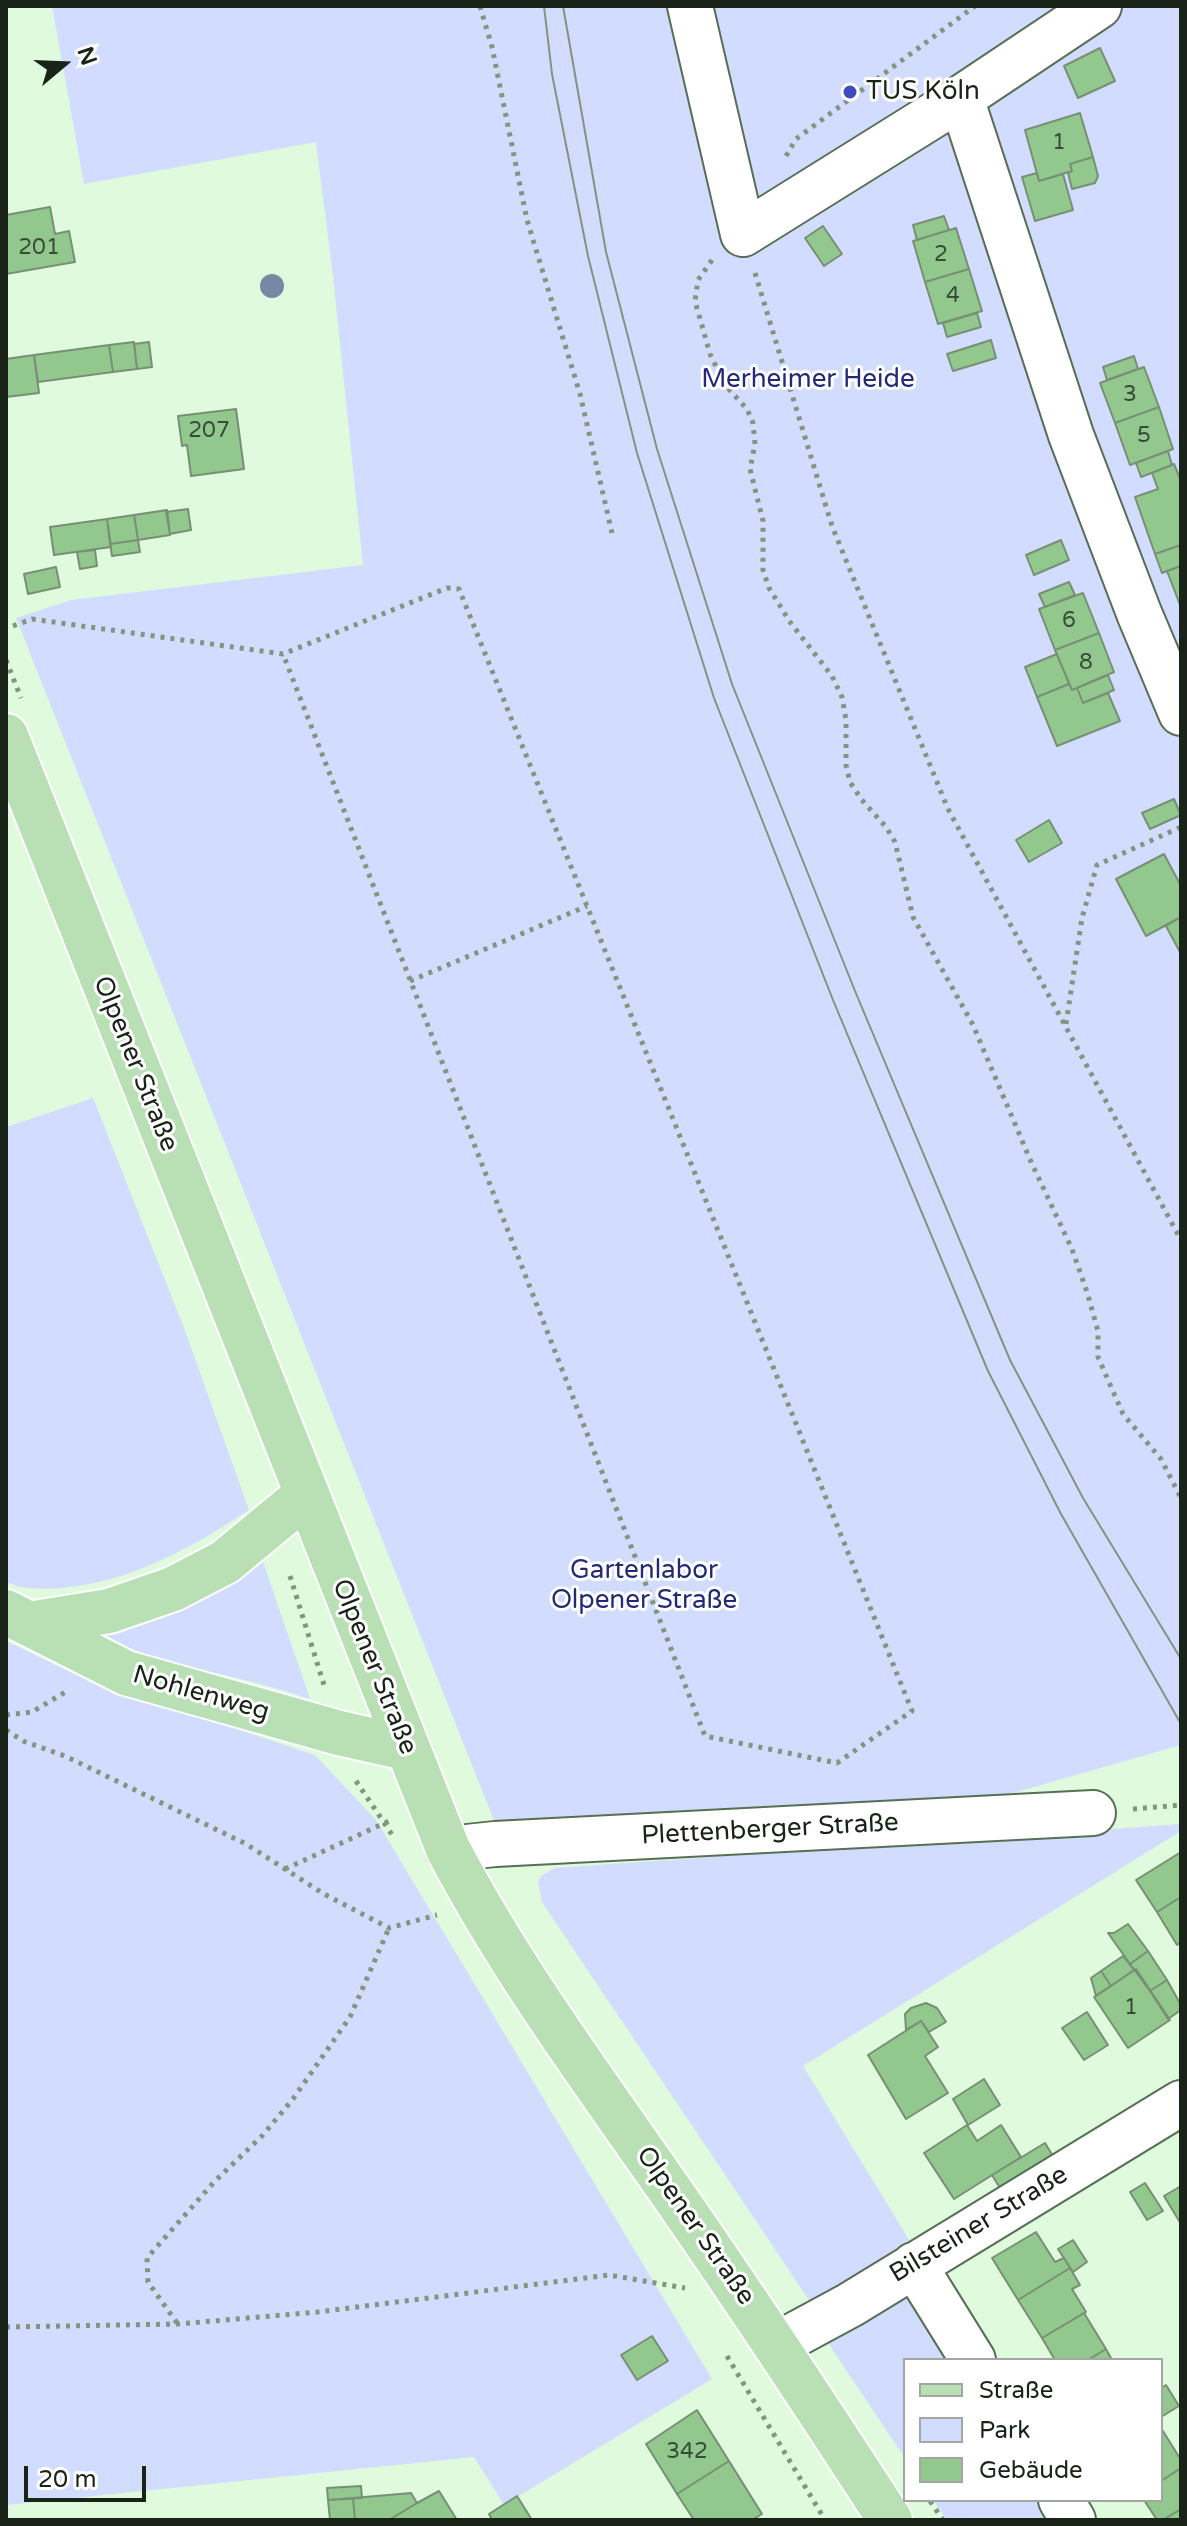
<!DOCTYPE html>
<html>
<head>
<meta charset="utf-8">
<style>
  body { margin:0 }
  #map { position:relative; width:1187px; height:2526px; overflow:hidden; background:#dffadc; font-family:"Varela Round",sans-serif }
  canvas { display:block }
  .frame { position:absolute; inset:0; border:8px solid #192318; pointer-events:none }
  .legend { position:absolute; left:903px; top:2358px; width:260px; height:144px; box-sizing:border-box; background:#fff; border:2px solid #a3a7a3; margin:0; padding:10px 14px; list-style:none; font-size:24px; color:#192318 }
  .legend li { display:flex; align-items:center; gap:16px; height:40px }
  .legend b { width:40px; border:2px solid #a3a7a3 }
  .north { position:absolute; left:24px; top:24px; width:80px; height:80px; -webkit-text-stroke:6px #fff; paint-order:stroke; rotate:71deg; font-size:22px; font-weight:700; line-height:32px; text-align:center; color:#192318 }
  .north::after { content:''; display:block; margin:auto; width:28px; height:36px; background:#192318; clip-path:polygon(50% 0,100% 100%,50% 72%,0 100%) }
  .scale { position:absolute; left:24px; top:2466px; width:122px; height:36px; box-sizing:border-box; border:4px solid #192318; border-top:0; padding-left:10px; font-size:24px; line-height:28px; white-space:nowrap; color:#192318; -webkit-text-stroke:6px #fff; paint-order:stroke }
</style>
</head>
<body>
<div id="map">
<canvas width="1187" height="2526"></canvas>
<div class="frame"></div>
<ul class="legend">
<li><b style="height:10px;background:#b8e0b4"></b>Straße</li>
<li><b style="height:22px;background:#d2dcfe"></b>Park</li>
<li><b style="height:22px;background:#92c78e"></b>Gebäude</li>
</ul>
<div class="north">N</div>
<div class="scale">20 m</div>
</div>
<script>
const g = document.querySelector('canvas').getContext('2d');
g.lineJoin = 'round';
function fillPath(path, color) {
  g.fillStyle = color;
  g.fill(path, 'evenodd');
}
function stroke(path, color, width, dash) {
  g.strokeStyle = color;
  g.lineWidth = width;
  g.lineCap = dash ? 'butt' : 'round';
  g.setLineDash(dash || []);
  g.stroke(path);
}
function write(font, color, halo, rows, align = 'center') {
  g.font = font + ' "Varela Round",sans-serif';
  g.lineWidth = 6;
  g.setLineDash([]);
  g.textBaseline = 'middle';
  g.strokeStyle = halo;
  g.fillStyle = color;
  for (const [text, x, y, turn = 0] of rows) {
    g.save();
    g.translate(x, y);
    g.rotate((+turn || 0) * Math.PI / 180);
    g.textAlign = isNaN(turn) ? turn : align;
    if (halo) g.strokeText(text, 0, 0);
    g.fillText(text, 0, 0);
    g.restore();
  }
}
const green = new Path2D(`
  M52,6H1181V1745L978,1803L497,1828L16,618L71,600L363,565L333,276L316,142L84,184Z
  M93,1098L184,1328L249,1510C191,1548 131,1582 61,1588C43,1589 22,1590 6,1582V1127Z
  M260,1553L310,1699C238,1674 163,1666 93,1636Z
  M6,1641L83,1678L315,1755L376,1820L712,2379L504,2505L474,2457L6,2505Z
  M1181,1824V1831L803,2066L914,2248L815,2309L542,1902L538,1882L541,1876L555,1868Z
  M904,2288L963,2360H905V2458L826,2340Z
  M933,2500H1040L1052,2520H947Z`);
const building = new Path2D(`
  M1100,48L1115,81L1078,98L1064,66Z
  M1080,113L1093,157L1070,164L1072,171L1039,181L1025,130Z
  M1093,157L1098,176L1095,183L1072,189L1068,173L1072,171L1070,164Z
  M1037,173L1039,181L1063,174L1073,210L1035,221L1022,177Z
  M50,207L55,234L69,231L75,262L6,274V215Z
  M944,216L949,230L917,240L913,225Z
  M823,226L842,254L824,266L805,238Z
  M956,228L969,269L925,282L913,241Z
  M969,269L982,311L938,324L925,282Z
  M977,313L981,327L947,337L943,323Z
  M991,340L996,358L953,371L947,354Z
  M134,342L137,369L113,372L109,345Z
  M149,342L152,367L137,369L134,344Z
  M109,345L113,372L38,382L34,355Z
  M34,355L39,393L6,397V359Z
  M1134,356L1138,369L1107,380L1103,367Z
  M1144,367L1159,407L1115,423L1100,383Z
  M1159,407L1173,449L1130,465L1115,423Z
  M236,409L244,469L191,476L187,445L182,446L178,416Z
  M1168,451L1172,465L1141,477L1136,463Z
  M1174,464L1181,481V545L1155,554L1135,497L1158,489L1152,473Z
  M188,509L191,530L170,534L166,512Z
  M167,510L170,535L138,540L134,515Z
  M134,515L138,540L110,544L107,519Z
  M107,519L111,547L54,555L50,527Z
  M138,540L140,552L112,556L110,544Z
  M1061,540L1069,560L1034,575L1026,555Z
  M1181,545V566L1162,573L1155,554Z
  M95,550L97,566L80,569L77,552Z
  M1181,566V605H1180L1167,571Z
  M56,567L60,587L28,594L24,574Z
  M1069,582L1075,595L1045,607L1039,594Z
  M1083,593L1099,633L1055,650L1039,609Z
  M1099,633L1114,672L1072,690L1055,650Z
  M1057,654L1069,684L1037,697L1025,667Z
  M1108,675L1114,690L1083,703L1077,688Z
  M1069,684L1072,690L1077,688L1083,703L1108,693L1120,721L1057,746L1037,697Z
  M1174,799L1181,815L1150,829L1142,813Z
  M1049,820L1062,843L1029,862L1016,840Z
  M1164,854L1181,886V917L1146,936L1116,879Z
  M1181,917V954L1166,926Z
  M1181,1852V1897L1157,1912L1136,1880Z
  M1181,1897V1942L1177,1945L1157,1912Z
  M1128,1924L1148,1951L1130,1964L1108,1933H1114Z
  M1148,1951L1167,1980L1150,1991L1130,1964Z
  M1123,1956L1134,1970L1111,1986L1101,1971Z
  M1136,1969L1170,2020L1128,2048L1094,1997Z
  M1101,1971L1111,1986L1096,1996L1091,1978Z
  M1167,1980L1181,2005V2010L1168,2019L1150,1991Z
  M926,2003L937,2008L946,2022L929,2032L921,2021L906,2030L905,2014L911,2008Z
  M1087,2012L1108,2045L1084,2060L1062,2028Z
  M921,2021L938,2047L925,2056L948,2093L906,2119L868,2055Z
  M984,2079L1000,2105L968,2125L953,2099Z
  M967,2125L977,2141L1001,2125L1021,2157L954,2199L924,2153Z
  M1045,2143L1056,2161L1003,2193L992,2175Z
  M1145,2183L1163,2211L1147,2220L1130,2192Z
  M1181,2186V2224L1164,2196Z
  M1036,2232L1055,2262L1064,2258L1070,2268L1018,2300L992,2258Z
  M1073,2240L1087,2262L1073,2272L1058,2249Z
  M1070,2268L1080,2285L1072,2289L1086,2312L1042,2338L1018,2300Z
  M1084,2313L1106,2349L1088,2360H1055L1042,2338Z
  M652,2336L668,2361L637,2380L621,2355Z
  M1106,2349L1112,2360H1088Z
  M1166,2385L1179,2406L1161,2417V2388Z
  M697,2410L729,2461L677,2494L646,2444Z
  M1161,2428L1181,2460V2468L1161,2481Z
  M729,2461L762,2514L752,2520H694L677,2494Z
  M1181,2468V2509L1163,2520H1157L1144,2500H1161V2481Z
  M361,2486L362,2498L328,2500L327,2488Z
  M439,2491L457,2520H389L417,2503Z
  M411,2493L417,2503L389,2520H355L353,2498Z
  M517,2496L532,2520H492L489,2514Z
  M353,2498L355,2520H330L328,2500Z
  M1181,2509V2520H1163Z`);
const path = new Path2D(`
  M480,6L492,47L527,220L580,394L612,533
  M786,156L796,139L975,6
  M712,260L698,280L695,301L710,354L725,385L747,409L753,423L755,444L750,469L763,521V570L769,588L790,622L832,676L842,697L846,720V765L850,782L861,799L886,827L895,842L913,917L973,1025L1032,1164L1072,1249L1087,1292L1098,1331V1357L1123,1414L1161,1459L1181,1498
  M755,273L832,526L948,809L1181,1240
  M13,626L32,619L283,654L447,588L459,589L912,1711L837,1763L705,1736L283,654
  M6,660L21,698
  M410,981L587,906
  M1066,1024L1082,918L1097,865L1181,827
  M290,1576L324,1685
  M6,1715L32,1712L67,1691
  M6,1730L23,1741L65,1756L246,1844L324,1894L389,1928L437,1915
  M356,1781L395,1839
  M1133,1809L1181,1805
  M285,1869L389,1821
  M177,2323L148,2282L147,2258L215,2181L262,2136L293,2099L350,2017L389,1928
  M6,2327L178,2324L318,2312L609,2275L685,2288
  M727,2356L825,2520
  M930,2501L943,2520`);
const minor = new Path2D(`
  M690,6L743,234L961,98L1099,6
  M961,98L1071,435L1139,613L1181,713
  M448,1849L495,1844L1093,1813
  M914,2265L973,2360
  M776,2345L850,2305L1181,2103
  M1061,2500L1073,2520`);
const major = new Path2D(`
  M6,736L448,1849C508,1964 586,2070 660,2176C739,2289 815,2404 890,2520
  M6,1612L126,1673L339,1733L406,1748
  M29,1624L109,1611L173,1589L225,1562L306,1495`);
const tram = new Path2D(`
  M544,6L552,74L588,256L637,453L714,698L833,1000L988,1371L1061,1514L1181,1724
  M563,6L606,252L657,449L732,684L855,991L1010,1360L1083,1498L1181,1659`);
const trees = [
  [272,286]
];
const markers = [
  [850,92,8,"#3e4cc0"]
];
const numberNames = [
  ["1",1059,143],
  ["201",39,248],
  ["2",941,255],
  ["4",953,296],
  ["3",1130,395],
  ["207",209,431],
  ["5",1144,436],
  ["6",1069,621],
  ["8",1086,663],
  ["1",1131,2008],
  ["342",687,2452]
];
const poiNames = [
  ["TUS Köln",866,92]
];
const parkNames = [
  ["Merheimer Heide",808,380],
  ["Gartenlabor",644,1571],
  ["Olpener Straße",644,1601]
];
const streetNames = [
  ["Olpener Straße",135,1064,68],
  ["Olpener Straße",374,1667,68],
  ["Nohlenweg",201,1694,16],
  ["Plettenberger Straße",770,1830,-3],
  ["Bilsteiner Straße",979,2225,-31],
  ["Olpener Straße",695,2226,55]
];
fillPath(green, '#d2dcfe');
fillPath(building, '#92c78e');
stroke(building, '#779074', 2);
stroke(minor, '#576f55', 48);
stroke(major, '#fff', 48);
stroke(path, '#829580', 5, [4, 6]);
stroke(minor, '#fff', 44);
stroke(major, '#b8e0b4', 44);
stroke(tram, '#81947f', 2);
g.fillStyle = '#7788a3';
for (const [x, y] of trees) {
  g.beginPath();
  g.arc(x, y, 12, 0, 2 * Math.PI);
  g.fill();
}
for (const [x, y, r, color] of markers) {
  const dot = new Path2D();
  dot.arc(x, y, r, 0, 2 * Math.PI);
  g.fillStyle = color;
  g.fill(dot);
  stroke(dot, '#fff', 3);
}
write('22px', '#374c36', null, numberNames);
write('26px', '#192318', '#fff', poiNames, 'left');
write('26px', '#222a75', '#fff', parkNames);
write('26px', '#192318', '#fff', streetNames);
</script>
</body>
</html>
